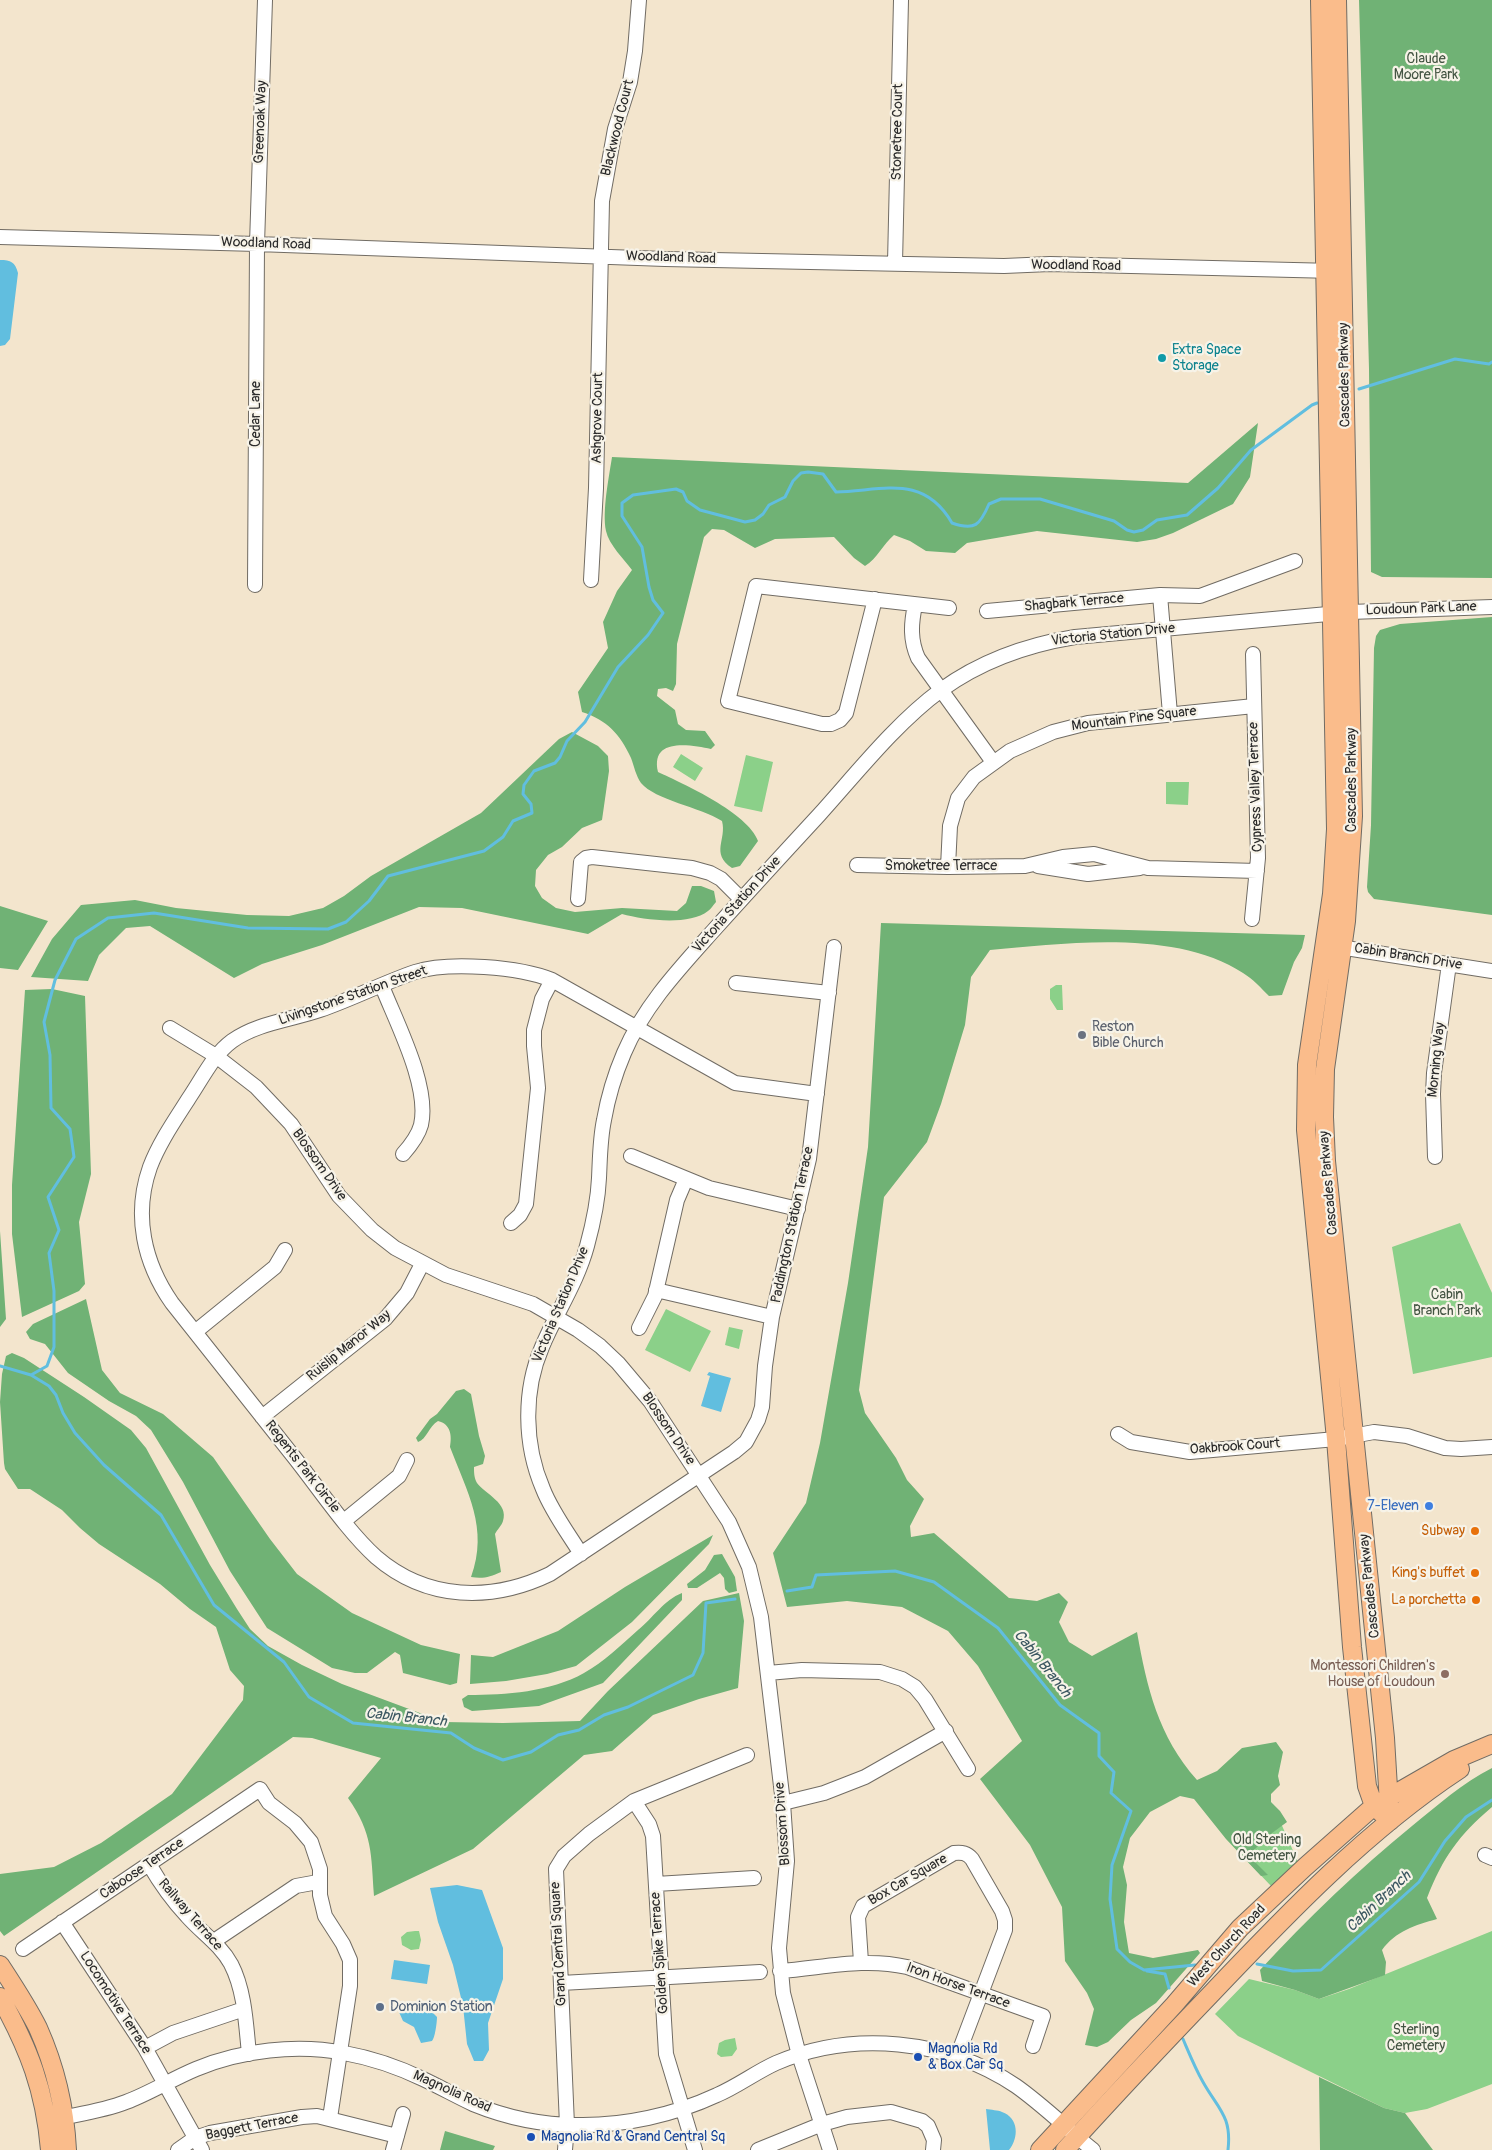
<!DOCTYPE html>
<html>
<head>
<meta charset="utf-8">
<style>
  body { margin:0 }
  canvas { display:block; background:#f3e5cd }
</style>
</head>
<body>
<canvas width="1492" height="2150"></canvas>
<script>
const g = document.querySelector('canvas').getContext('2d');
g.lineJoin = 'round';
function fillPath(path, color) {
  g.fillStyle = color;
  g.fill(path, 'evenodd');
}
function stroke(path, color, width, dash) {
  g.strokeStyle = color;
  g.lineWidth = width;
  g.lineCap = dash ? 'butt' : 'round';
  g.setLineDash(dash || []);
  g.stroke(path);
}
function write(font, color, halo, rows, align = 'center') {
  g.font = font + ' Pangolin,sans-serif';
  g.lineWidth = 4.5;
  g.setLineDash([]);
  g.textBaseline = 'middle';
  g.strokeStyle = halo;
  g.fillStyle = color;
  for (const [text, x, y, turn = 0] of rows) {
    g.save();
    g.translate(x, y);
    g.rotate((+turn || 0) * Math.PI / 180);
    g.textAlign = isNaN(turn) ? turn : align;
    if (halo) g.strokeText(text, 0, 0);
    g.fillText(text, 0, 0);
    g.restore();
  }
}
const green = new Path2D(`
  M681,754L703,768L695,781L673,767Z
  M746,755L773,762L762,812L734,806Z
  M1166,782H1189L1188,805L1166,804Z
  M1056,985H1062L1063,1010H1057L1050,999V989Z
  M1460,1223L1492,1293V1357L1413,1374L1392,1247Z
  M666,1309L711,1331L690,1372L645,1350Z
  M729,1327L743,1330L739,1349L725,1345Z
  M1276,1812L1298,1862L1271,1886L1233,1846Z
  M415,1931H419L421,1940L419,1949L411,1950L402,1945L401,1937L407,1932Z
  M1492,1931V2084L1427,2109L1405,2113L1384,2108L1238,2036L1215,2014L1249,1979L1295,1990L1319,1999L1349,1989Z
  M735,2038L737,2049L732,2056L721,2057L717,2054L719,2043L725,2040Z`);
const forest = new Path2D(`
  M1359,0H1492V578L1382,577L1371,572L1369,369Z
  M1258,423L1250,477L1233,504L1173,533L1156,539L1137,542L1037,531L967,543L955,553L926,551L910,541L894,535C883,544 877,559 865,566L854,558L834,537L775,539L755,548L724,530L712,529L704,537L677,644L676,684L673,691L666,688L658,689L657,696L675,710L678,724L686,730L705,731L715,745L711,749C691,745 650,737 658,772C684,784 748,813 758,841L740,866L732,868C710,853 727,840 722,821C700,807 655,800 641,783C636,776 634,766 631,758C620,734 607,720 582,712L578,692L608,648L603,622L617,591L632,570C624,559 609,545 606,531C602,511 609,477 612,457L1188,483Z
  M1492,617V915L1374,899L1368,892L1367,887L1371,825L1374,648L1376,636L1380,630L1400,624Z
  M572,732L598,746L608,756L609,771L602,820L582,828L562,847L548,855L536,870L535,886L542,898L556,908L575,912L622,908L677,911L686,903L692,886H701L714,891L716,902C713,905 711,909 708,911C689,926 644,920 622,914L588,934L462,908L419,907L322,945L262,964L234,978L150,926L126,928L99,955L88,981L31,977L52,939L81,905L135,900L176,908L247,915L289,916L323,908L344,896L371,876L481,813L559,739Z
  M0,906L48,921L18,970L0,968Z
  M881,923L1305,935L1302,948L1294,962L1282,995L1269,996C1261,988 1253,979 1243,973C1176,929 1066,943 990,950L971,977L965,1025L941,1104L927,1142L884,1197L859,1390L865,1413L896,1458L907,1480L924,1499L910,1526L911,1537L934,1533L1009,1598L1037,1601L1059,1593L1068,1602L1059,1622L1069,1642L1092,1656L1137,1632C1147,1688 1158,1736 1197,1780L1217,1771L1242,1748L1276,1742L1283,1752L1278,1776L1280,1785L1271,1794V1802L1280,1811L1287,1822L1268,1836L1252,1852L1255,1862L1268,1875L1261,1876L1226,1839L1194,1799L1180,1796L1150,1812L1130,1838L1123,1867L1127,1885L1124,1922L1129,1953L1153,1958L1198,1950L1200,1953L1156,2003L1131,2020L1108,2042L1097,2047L1085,2045L1094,2009L1087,1993L1065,1961L1062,1907L1030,1845L980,1779L1022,1741L978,1666L948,1631L902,1607L847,1601L787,1607L773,1553L806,1503L820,1443L848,1283L868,1147Z
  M52,989L85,996L91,1174L79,1222L85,1284L79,1291L22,1317L12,1234V1185L25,990Z
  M0,1231L6,1319L0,1327Z
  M86,1299L102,1370L120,1393L163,1414L213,1457L270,1539L297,1574L352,1613L421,1645L460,1654L457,1683L450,1685L403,1673L400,1655L395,1652L367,1673H355L332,1668L267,1628L230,1571L183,1482L151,1430L136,1416L109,1401L68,1373L45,1344L30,1339L26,1332L33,1324Z
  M12,1353L24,1358L84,1397L131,1430L146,1448L210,1565L237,1609L250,1629L268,1646L302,1665L342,1684L444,1722L503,1723L580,1721L608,1691L703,1601L739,1593L744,1621L738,1688L699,1699L653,1715L612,1751L584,1755L473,1849L374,1896C371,1854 373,1834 348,1798L381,1758L312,1738L293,1737L4,1936L0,1931V1874L54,1867L101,1843L172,1794L243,1700L244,1686L230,1670L216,1627L190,1609L160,1584L99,1544L80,1528L62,1510L30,1489H18L5,1469L4,1463L0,1402L2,1374L6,1356Z
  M464,1389L471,1394L479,1436L485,1456L483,1464L474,1467C474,1472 474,1478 477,1483C485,1494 509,1503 503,1521C502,1525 497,1530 495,1534L501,1572C490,1577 483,1579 471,1577C489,1528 467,1492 450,1447C452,1436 451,1424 438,1421C429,1426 427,1439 418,1442L416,1438L430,1419L437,1414L456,1391Z
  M713,1535L709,1544L632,1622L576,1666L547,1674L506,1681L470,1684L471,1655L493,1657L558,1631L625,1587Z
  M722,1554L735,1577L737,1591L729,1593L725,1589L724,1578L720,1573L697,1588H688L687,1584L705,1570L714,1555Z
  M682,1593V1600L603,1683L539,1706L472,1711L464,1707L462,1699L468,1695C506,1695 550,1692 584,1673C604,1662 621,1645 638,1630C653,1618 664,1600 682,1593Z
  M1492,1768V1807C1459,1835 1443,1857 1427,1898L1437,1919C1415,1925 1396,1931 1382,1950L1386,1962L1385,1975L1319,1999L1295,1990L1262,1981L1260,1970C1308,1918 1358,1870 1412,1826C1438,1805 1462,1783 1492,1768Z
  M1319,2077L1384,2108L1405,2113L1433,2150H1320Z
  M445,2131L495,2146L493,2150H440Z`);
const water = new Path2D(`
  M0,260C11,260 15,262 18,273L10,339L5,345L0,346Z
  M709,1372L731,1378L721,1412L701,1406L710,1376L707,1375Z
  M457,1885L482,1890L503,1948V1979L488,2023L489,2050L483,2061H474L467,2044L463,2006L453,1965L438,1922L430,1888Z
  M394,1960L430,1965L427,1984L391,1979Z
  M409,2004L418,2009L424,2008L428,2013H433L437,2017C437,2022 435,2038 432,2041L421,2043L414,2027L403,2021L399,2012L403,2005Z
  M986,2109C991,2110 998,2110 1002,2112C1019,2118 1019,2138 1009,2150H990Z`);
const stream = new Path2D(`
  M1359,389L1455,359L1489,364L1492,362
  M0,1366L31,1375L49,1386L56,1395L63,1413L75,1433L104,1465L161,1515L214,1605L284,1662L309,1697L353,1723L451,1733L474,1748L503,1760L531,1752L558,1735L579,1730L604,1715L628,1707L693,1675L703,1653L706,1603L735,1599
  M31,1375L47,1366L54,1347V1291L49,1253L59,1230L48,1197L74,1157L70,1129L51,1108L50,1055L44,1022L55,980L76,939L108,918L154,913L248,928L328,929L346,922L369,901L388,876L484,851L503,837L513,821L532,813L531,804L523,794L524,785L534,771L555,763L560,757L567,741L585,722L618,667L648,635L663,613L653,600L649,587L642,547L622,516V503L633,495L676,489L683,492L687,501L700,510L745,522L755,520L763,514L769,505L785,497L793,481L801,473L808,472L823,474L836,492C882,491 923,473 952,523C975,531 980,525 989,504L1001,499H1040L1114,521L1127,530L1134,532L1143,530L1157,520L1187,515L1218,488L1251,450L1312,405L1317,403
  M787,1591L812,1587L816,1575L895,1571L934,1582L998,1628L1060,1705L1099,1733V1756L1114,1772L1111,1793L1131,1811L1112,1865L1110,1899L1117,1949L1130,1962L1144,1970L1195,1965
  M1257,1964L1293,1971L1321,1970L1419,1882L1445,1841L1466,1817L1492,1800
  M1147,1971L1165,1974L1169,1988
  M1183,2039C1189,2053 1195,2068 1203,2082C1218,2109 1232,2116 1228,2150`);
const minor = new Path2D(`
  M0,237L257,244L665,259L1004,266L1050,264L1334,271
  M895,263L901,0
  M591,580L596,488L602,201L615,129L630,82L635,51L639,0
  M255,585L257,244L265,0
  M1160,595L1170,714
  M875,599L846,713L840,720L831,724H822L728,701L756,586L949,608
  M915,605C911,624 910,640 918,658L993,762
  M987,611L1160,595L1200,596L1295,561
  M857,865L948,867L1025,866L1063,857L1094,854L1148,868L1257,871
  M1038,866L1088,874L1140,868
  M948,867L950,826L958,798L974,777L1010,751L1053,732L1088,723L1254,706
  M578,899L581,862L586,858L592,857L692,868L710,873L721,879L741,899
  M1252,919L1258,858L1253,654
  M1333,946L1492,971
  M736,983L829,993
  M382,986C396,1022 430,1086 421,1125C418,1136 411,1145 403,1154
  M170,1028L216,1056L256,1087L291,1124L339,1196L372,1230L395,1248L446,1275L533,1304L578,1330L600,1346L618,1363L650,1401L729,1522L749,1567L761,1617L783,1803L787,1861L779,1948L783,1993L799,2055L830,2150
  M817,1094L735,1083L552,980C520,967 449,961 415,972C383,983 352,999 320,1010C291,1020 257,1023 232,1041C213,1055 202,1079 189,1098C175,1120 159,1143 150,1167C133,1215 144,1263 172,1303C211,1352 250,1402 290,1452C316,1484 346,1530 376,1557C427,1601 492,1602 550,1574L734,1452L746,1442L758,1420L762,1407L765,1366L772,1317L809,1159L834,947
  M631,1156L709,1188L798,1209
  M1435,1157L1433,1094L1434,1073L1449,964
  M511,1223L520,1215L526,1204L538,1088L534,1046V1030L542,999L552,980
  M656,1290L772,1317
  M639,1328L655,1296L677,1200L686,1179
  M195,1332L275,1267L285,1250
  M262,1417L385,1319L407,1293L422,1264
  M1118,1434L1131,1442L1190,1452L1336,1439L1374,1432L1407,1436L1445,1448L1461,1449L1492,1447
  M344,1521L399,1476L407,1460
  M581,1554C568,1533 552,1512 543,1489C524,1445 523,1391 542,1347C556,1313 577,1283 587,1246C593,1224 598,1201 599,1178C600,1158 600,1139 604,1120C608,1097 615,1074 624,1053C644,1006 679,969 713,931C748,892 783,854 819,815C856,774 896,723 941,690C981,661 1026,645 1075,637L1350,612L1492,607
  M768,1673L802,1670L880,1672L902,1679L915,1687L925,1699L968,1769
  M634,1801L649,1824L653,1836L666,2054L695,2150
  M783,1803L824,1793L865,1777L946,1731
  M1485,1855L1492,1858
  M149,1864C160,1883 172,1900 187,1916C202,1933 220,1944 231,1964C245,1991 246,2025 249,2054
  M656,1884L754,1878
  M62,1922L145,2048L202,2150
  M214,1941L296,1886L318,1882
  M23,1949L260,1789L269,1803L295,1823L311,1842L320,1869V1895L325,1916L343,1944L350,1960V1986L330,2118
  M861,1962L858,1917L863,1906L954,1853C962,1852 967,1853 972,1859L1002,1911L1005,1920V1930L957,2057
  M780,1971C823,1968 864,1957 907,1967L1043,2016L1033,2046
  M561,1983L760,1972
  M145,2048L173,2033L244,2009
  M56,2119C79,2114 103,2111 126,2102C150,2093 172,2079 196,2069C241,2050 297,2044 344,2053C372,2058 398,2067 423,2079C440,2087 456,2096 473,2104C505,2117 542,2125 577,2125C624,2126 674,2115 717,2095C738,2086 756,2072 776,2063C853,2030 946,2039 1016,2086C1043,2105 1067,2129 1093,2150
  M178,2150L195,2138L210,2133L302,2117L317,2116L397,2136
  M393,2150L403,2114
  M565,2150L567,2125L556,1869L564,1856L589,1834L634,1801L747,1755
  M758,2150L822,2124L847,2117L891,2112L922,2121L928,2126L934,2140L933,2150`);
const major = new Path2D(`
  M1320,0L1336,829L1332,894L1307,1065L1306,1130L1336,1439L1352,1647L1367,1786L1374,1806L1390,1821
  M1337,0L1353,816L1346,921L1325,1069L1324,1117L1326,1161L1385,1738L1390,1821
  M0,1965C13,1985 27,2006 38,2028C55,2066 65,2108 67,2150
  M0,1997C29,2049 45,2090 50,2150
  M1040,2150L1174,2005L1240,1928L1305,1867L1374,1806L1454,1760L1492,1744
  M1065,2150C1113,2097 1161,2046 1210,1995C1286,1915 1367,1830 1460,1769`);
const markers = [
  [1162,358,5,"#0f9aa8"],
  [1082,1035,5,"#6b7280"],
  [1429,1506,5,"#3f7fe0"],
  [1475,1531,5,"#e8710a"],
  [1475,1573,5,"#e8710a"],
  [1476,1600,5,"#e8710a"],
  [1445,1674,5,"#8d6e63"],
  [380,2007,5,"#5c6f8a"],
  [918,2057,5,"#1a4fb4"],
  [531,2137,5,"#1a4fb4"]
];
const parkNames = [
  ["Claude",1426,59],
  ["Moore Park",1426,75],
  ["Cabin",1447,1295],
  ["Branch Park",1447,1311],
  ["Old Sterling",1267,1840],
  ["Cemetery",1267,1856],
  ["Sterling",1416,2030],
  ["Cemetery",1416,2046]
];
const streetNames = [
  ["Greenoak Way",261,122,-88],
  ["Blackwood Court",618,128,-76],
  ["Stonetree Court",898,132,-89],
  ["Woodland Road",266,244,2],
  ["Woodland Road",671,258,2],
  ["Woodland Road",1076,266,1],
  ["Cascades Parkway",1345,375,-91],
  ["Cedar Lane",256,414,-90],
  ["Ashgrove Court",598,418,-89],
  ["Shagbark Terrace",1074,603,-5],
  ["Loudoun Park Lane",1421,609,-2],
  ["Victoria Station Drive",1113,635,-6],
  ["Mountain Pine Square",1134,719,-7],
  ["Cascades Parkway",1352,780,-90],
  ["Cypress Valley Terrace",1256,787,-92],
  ["Smoketree Terrace",941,866],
  ["Victoria Station Drive",737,905,-48],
  ["Cabin Branch Drive",1408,957,9],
  ["Livingstone Station Street",353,996,-19],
  ["Morning Way",1437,1060,-84],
  ["Blossom Drive",319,1165,55],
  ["Cascades Parkway",1329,1183,-95],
  ["Paddington Station Terrace",793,1225,-78],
  ["Victoria Station Drive",561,1305,-67],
  ["Ruislip Manor Way",349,1346,-39],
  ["Blossom Drive",668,1429,56],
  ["Oakbrook Court",1235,1447,-4],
  ["Regents Park Circle",302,1467,52],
  ["Cascades Parkway",1370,1586,-96],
  ["Blossom Drive",783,1824,-94],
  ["Caboose Terrace",142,1869,-34],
  ["Box Car Square",908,1880,-30],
  ["Railway Terrace",190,1915,49],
  ["Grand Central Square",559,1944,-93],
  ["West Church Road",1227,1946,-47],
  ["Golden Spike Terrace",660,1953,-94],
  ["Iron Horse Terrace",958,1986,20],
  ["Locomotive Terrace",115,2003,57],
  ["Magnolia Road",452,2092,24],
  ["Baggett Terrace",252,2127,-11]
];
const cultureNames = [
  ["Extra Space",1172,350],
  ["Storage",1172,366]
];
const worshipNames = [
  ["Reston",1092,1027],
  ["Bible Church",1092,1043]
];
const shopNames = [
  ["7-Eleven",1419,1506]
];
const foodNames = [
  ["Subway",1465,1531],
  ["King's buffet",1465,1573],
  ["La porchetta",1466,1600]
];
const educationNames = [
  ["Montessori Children's",1435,1666],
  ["House of Loudoun",1435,1682]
];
const serviceNames = [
  ["Dominion Station",390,2007]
];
const transitNames = [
  ["Magnolia Rd",928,2049],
  ["& Box Car Sq",928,2065],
  ["Magnolia Rd & Grand Central Sq",541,2137]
];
const waterNames = [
  ["Cabin Branch",1042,1664,51],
  ["Cabin Branch",406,1718,6],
  ["Cabin Branch",1379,1902,-43]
];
fillPath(green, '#8bd089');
fillPath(forest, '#70b275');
fillPath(water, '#61bedf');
stroke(stream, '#61bedf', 3);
stroke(minor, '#716c64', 16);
stroke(major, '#716c64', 20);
stroke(minor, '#fff', 14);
stroke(major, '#fabc8b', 18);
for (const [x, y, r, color] of markers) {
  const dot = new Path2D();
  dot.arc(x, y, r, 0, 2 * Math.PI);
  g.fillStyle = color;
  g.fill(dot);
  stroke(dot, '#f7f3e8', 2);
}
write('14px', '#435442', '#f7f3e8', parkNames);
write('14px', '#2b2b2b', '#f7f3e8', streetNames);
write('14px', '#0d838f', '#f7f3e8', cultureNames, 'left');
write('14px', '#5b616d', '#f7f3e8', worshipNames, 'left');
write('14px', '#366cbe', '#f7f3e8', shopNames, 'right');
write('14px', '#c56008', '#f7f3e8', foodNames, 'right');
write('14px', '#785e54', '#f7f3e8', educationNames, 'right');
write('14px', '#4e5e75', '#f7f3e8', serviceNames, 'left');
write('14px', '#164399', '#f7f3e8', transitNames, 'left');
write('italic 15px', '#3b5761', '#f7f3e8', waterNames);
</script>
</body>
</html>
